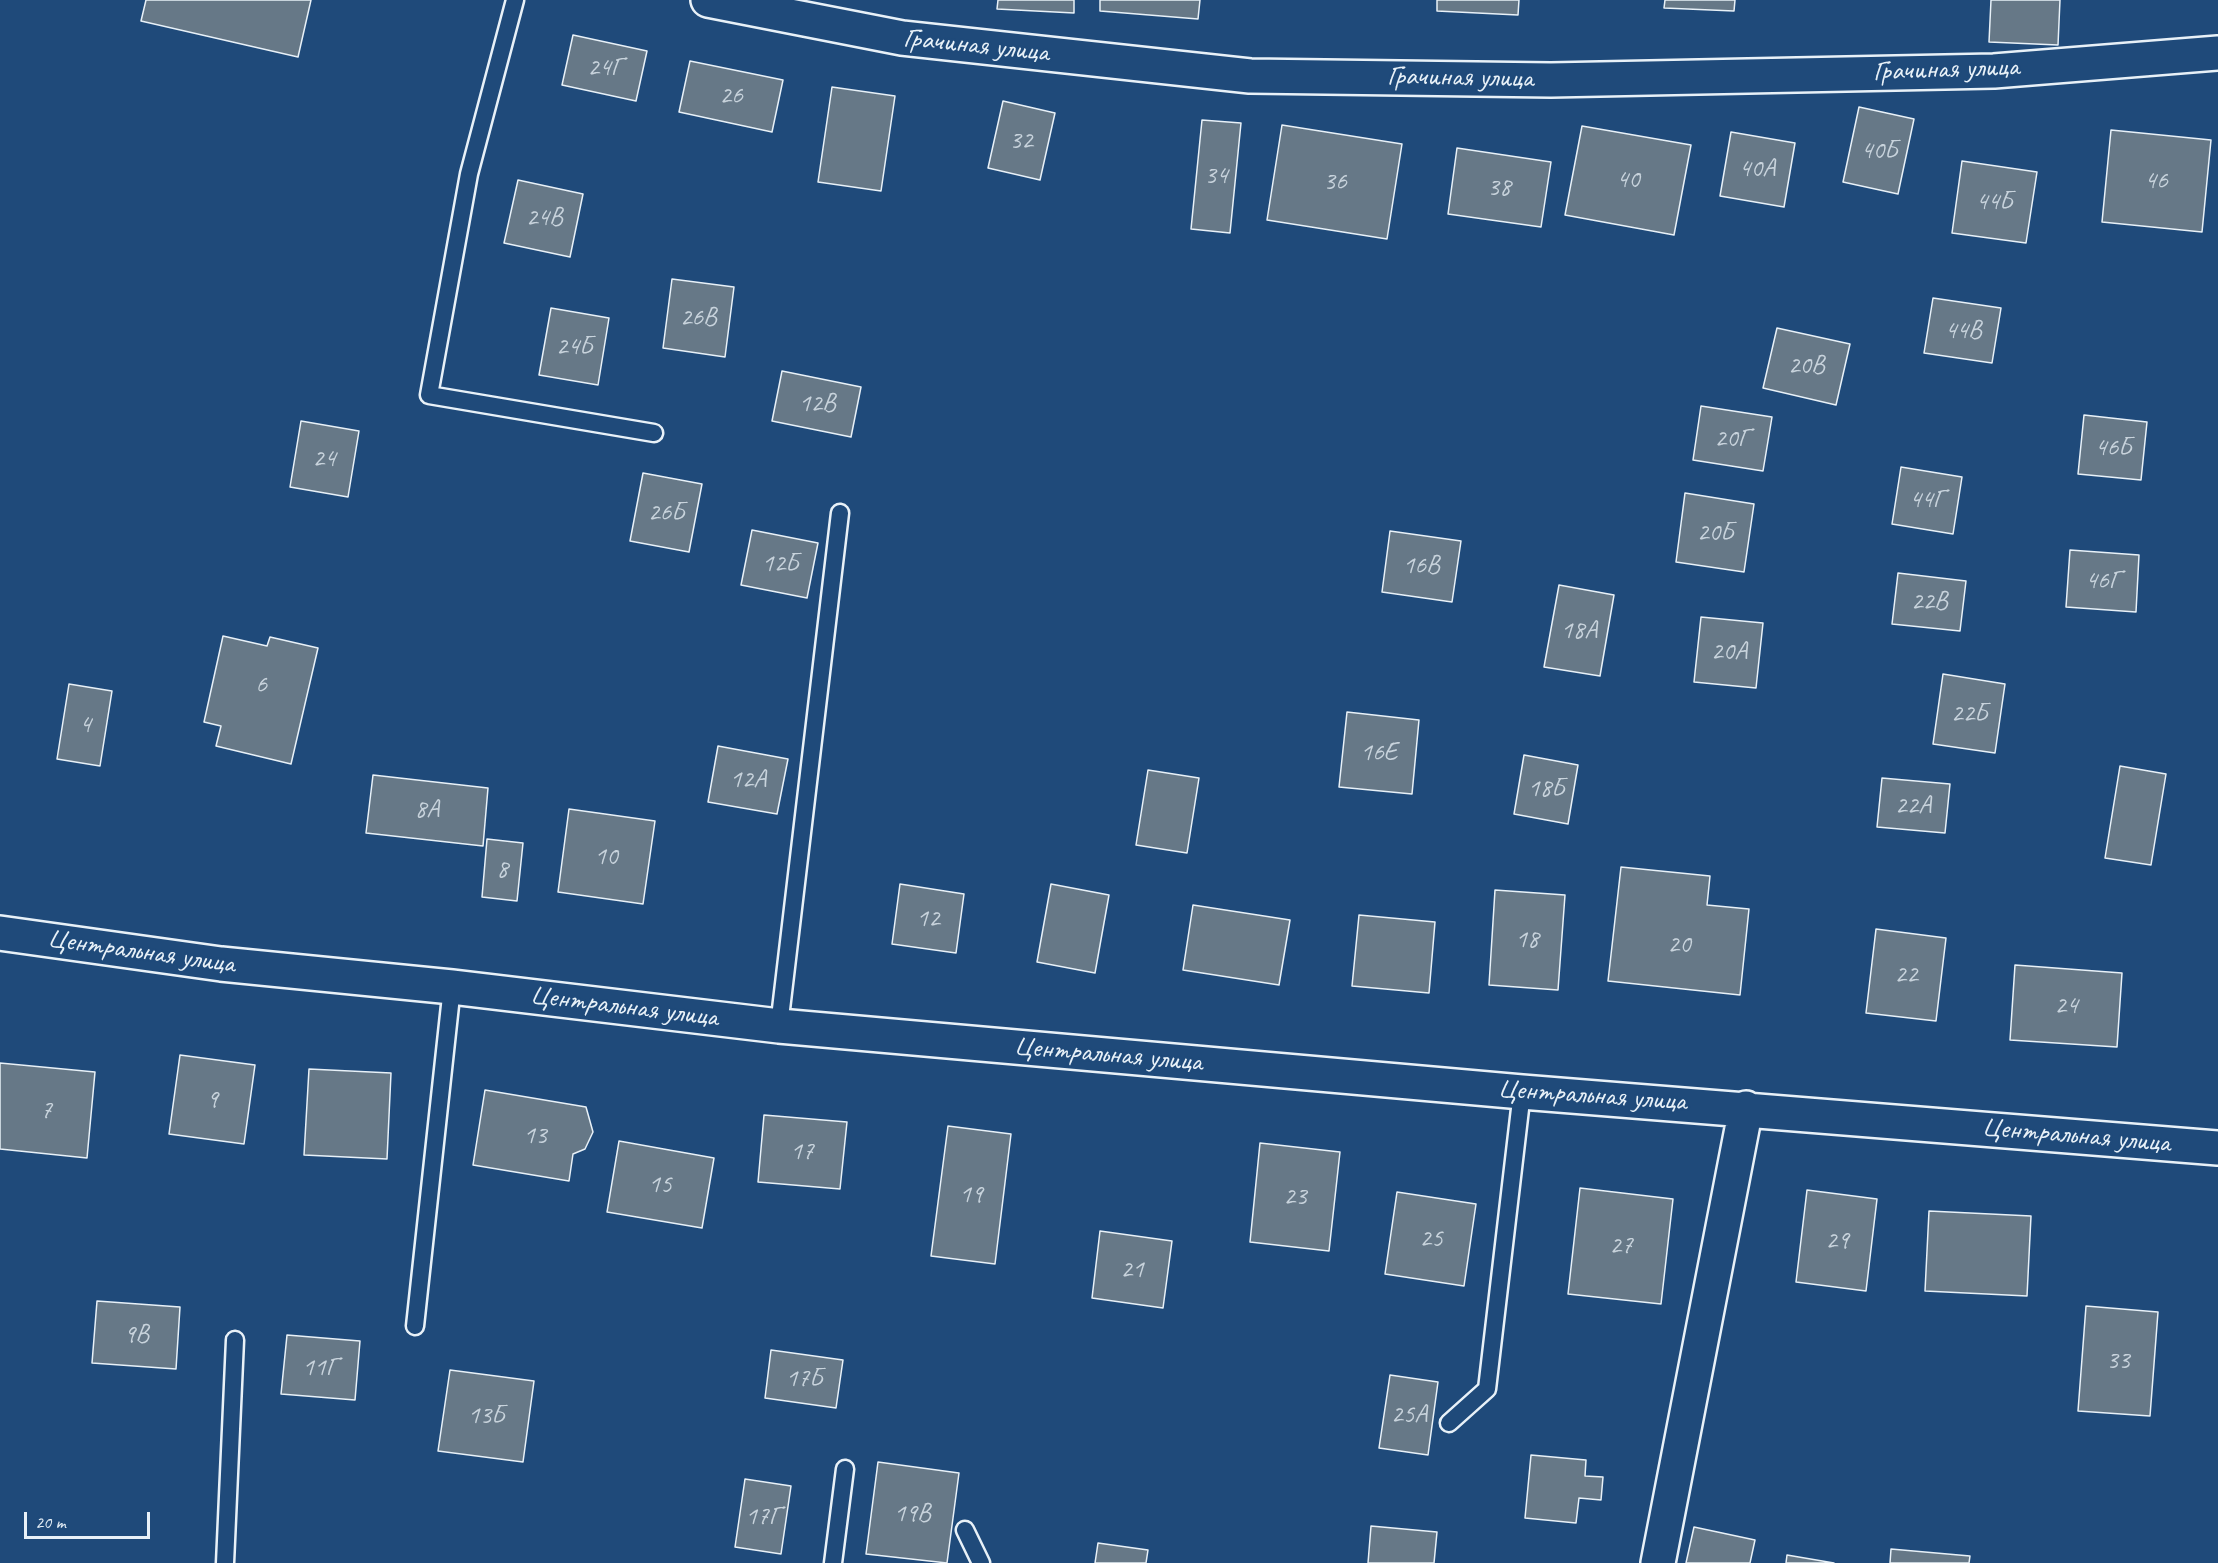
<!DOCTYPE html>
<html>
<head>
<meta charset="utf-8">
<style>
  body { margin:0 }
  #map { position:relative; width:2218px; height:1563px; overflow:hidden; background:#1f4a7a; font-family:Caveat,sans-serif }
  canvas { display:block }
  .scale { position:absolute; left:24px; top:1512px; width:126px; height:27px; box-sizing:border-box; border:3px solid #e8f1f8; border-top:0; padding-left:8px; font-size:18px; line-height:21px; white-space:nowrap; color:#e8f1f8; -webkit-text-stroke:4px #1f4a7a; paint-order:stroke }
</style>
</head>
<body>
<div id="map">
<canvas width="2218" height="1563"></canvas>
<div class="scale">20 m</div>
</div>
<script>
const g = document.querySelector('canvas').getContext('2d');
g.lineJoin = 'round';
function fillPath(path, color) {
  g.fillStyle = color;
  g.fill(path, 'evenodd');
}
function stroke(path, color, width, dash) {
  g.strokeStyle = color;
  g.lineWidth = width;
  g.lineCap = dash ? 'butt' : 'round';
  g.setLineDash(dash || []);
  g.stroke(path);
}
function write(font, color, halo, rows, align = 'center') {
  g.font = font + ' Caveat,sans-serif';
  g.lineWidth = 4.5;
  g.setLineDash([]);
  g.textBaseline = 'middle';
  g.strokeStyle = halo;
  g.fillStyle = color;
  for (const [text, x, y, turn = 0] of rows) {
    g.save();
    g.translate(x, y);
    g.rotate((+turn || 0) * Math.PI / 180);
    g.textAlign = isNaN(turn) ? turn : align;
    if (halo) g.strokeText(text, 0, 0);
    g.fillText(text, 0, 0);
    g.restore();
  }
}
const building = new Path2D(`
  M146,0H311L298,57L141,21Z
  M998,0H1074V13L997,9Z
  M1100,0H1200L1198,19L1100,11Z
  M1437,0H1519L1518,15L1437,11Z
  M1665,0H1735L1734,11L1664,8Z
  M1991,0H2060L2058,45L1989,42Z
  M573,35L647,51L636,101L562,85Z
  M690,61L783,80L772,132L679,112Z
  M832,87L895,96L881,191L818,182Z
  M1003,101L1055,113L1040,180L988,168Z
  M1859,107L1914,119L1898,194L1843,182Z
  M1202,120L1241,123L1230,233L1191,229Z
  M1282,125L1402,144L1387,239L1267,220Z
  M1582,126L1691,145L1674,235L1565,215Z
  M2111,130L2211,140L2202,232L2102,222Z
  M1731,132L1795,143L1784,207L1720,196Z
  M1457,148L1551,162L1541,227L1448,214Z
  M1962,161L2037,172L2026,243L1952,233Z
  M518,180L583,194L570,257L504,243Z
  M672,279L734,287L725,357L663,348Z
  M1933,298L2001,308L1992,363L1924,353Z
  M551,308L609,318L598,385L539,375Z
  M1777,328L1850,344L1836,405L1763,388Z
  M782,371L861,387L851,437L772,421Z
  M1701,406L1772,417L1763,471L1693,460Z
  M2084,415L2147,422L2141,480L2078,474Z
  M301,421L359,431L348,497L290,487Z
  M1901,467L1962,477L1953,534L1892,524Z
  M643,473L702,484L689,552L630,541Z
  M1685,493L1754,504L1744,572L1676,562Z
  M752,530L818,543L807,598L741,585Z
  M1390,531L1461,541L1452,602L1382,592Z
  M2070,550L2139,555L2136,612L2066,607Z
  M1898,573L1966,581L1960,631L1892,624Z
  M1559,585L1614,595L1600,676L1544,667Z
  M1701,617L1763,623L1756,688L1694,682Z
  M223,636L267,646L270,637L318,648L291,764L216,746L221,726L204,722Z
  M1943,674L2005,684L1995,753L1933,744Z
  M69,684L112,691L100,766L57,759Z
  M1347,712L1419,720L1412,794L1339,787Z
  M718,746L788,759L777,814L708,802Z
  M1524,755L1578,765L1568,824L1514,814Z
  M2120,766L2166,774L2151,865L2105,858Z
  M1148,770L1199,778L1187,853L1136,845Z
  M373,775L488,788L483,846L366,833Z
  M1882,778L1950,784L1945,833L1877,827Z
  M569,809L655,821L643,904L558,892Z
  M487,839L523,843L517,901L482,897Z
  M1621,867L1710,876L1707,905L1749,909L1740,995L1608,981Z
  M900,884L964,894L956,953L892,944Z
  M1051,884L1109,895L1095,973L1037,962Z
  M1495,890L1565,895L1558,990L1489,985Z
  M1193,905L1290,920L1279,985L1183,970Z
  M1359,915L1435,922L1429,993L1352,986Z
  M1876,929L1946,938L1936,1021L1866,1013Z
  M2015,965L2122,973L2117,1047L2010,1040Z
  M180,1055L255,1065L244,1144L169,1134Z
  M0,1063L95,1072L87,1158L0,1149Z
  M309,1069L391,1073L387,1159L304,1155Z
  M485,1090L586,1107L593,1132L585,1149L573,1154L569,1181L473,1165Z
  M764,1115L847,1122L840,1189L758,1182Z
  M948,1126L1011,1134L995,1264L931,1256Z
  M619,1141L714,1158L702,1228L607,1212Z
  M1260,1143L1340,1152L1329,1251L1250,1242Z
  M1580,1188L1673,1199L1661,1304L1568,1294Z
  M1807,1190L1877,1199L1866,1291L1796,1282Z
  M1397,1192L1476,1204L1464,1286L1385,1274Z
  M1929,1211L2031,1216L2027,1296L1925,1291Z
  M1100,1231L1172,1241L1163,1308L1092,1298Z
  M97,1301L180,1307L176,1369L92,1363Z
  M2086,1306L2158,1312L2150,1416L2078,1411Z
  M287,1335L360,1341L355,1400L281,1394Z
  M771,1350L843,1360L836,1408L765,1398Z
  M450,1370L534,1381L523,1462L438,1451Z
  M1390,1375L1438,1382L1428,1455L1379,1448Z
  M1531,1455L1586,1460L1585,1476L1603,1477L1601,1500L1579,1498L1576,1523L1525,1518Z
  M878,1462L959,1473L947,1563L866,1554Z
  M745,1479L791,1486L781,1554L735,1547Z
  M1371,1526L1437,1532L1434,1563H1368Z
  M1694,1527L1755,1540L1750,1563H1686Z
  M1098,1543L1148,1550L1146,1563H1095Z
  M1891,1549L1970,1556L1969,1563H1890Z
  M1787,1555L1834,1563H1786Z`);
const lane = new Path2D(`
  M515,0L469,174L429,395L654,433
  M779,1026L840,513
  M415,1326L452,987
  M1449,1423L1487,1389L1522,1092
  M965,1530L981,1563
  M225,1563L235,1340
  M833,1563L845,1469`);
const street = new Path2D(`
  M708,0L902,38L1250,76L1551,80L1994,71L2218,53
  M0,933L221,964L452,987L779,1026L1522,1092L2218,1148
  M1658,1563L1746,1108`);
const numberNames = [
  ["24Г",605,68],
  ["26",731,96],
  ["32",1021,141],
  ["40Б",1879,151],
  ["40А",1757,169],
  ["34",1216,176],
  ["40",1628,180],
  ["46",2156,181],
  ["36",1335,182],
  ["38",1499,188],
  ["44Б",1994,202],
  ["24В",544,218],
  ["26В",698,318],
  ["44В",1963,331],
  ["24Б",574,347],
  ["20В",1806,366],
  ["12В",817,404],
  ["20Г",1732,439],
  ["46Б",2113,448],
  ["24",324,459],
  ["44Г",1927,500],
  ["26Б",666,513],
  ["20Б",1715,533],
  ["12Б",780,564],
  ["16В",1421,566],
  ["46Г",2103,581],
  ["22В",1929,602],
  ["18А",1579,631],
  ["20А",1729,652],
  ["6",261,685],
  ["22Б",1969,714],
  ["4",85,725],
  ["16Е",1379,753],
  ["12А",748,780],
  ["18Б",1546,789],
  ["22А",1913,806],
  ["8А",427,810],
  ["10",606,857],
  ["8",502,870],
  ["12",928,919],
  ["18",1527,940],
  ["20",1679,945],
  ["22",1906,975],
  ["24",2066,1006],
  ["9",212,1100],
  ["7",46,1111],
  ["13",535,1136],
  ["17",802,1152],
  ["15",660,1185],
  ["19",971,1195],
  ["23",1295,1197],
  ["25",1431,1239],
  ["29",1837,1241],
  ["27",1621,1246],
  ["21",1132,1270],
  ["9В",136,1335],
  ["33",2118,1361],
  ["11Г",320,1368],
  ["17Б",804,1379],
  ["25А",1409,1415],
  ["13Б",486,1416],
  ["19В",912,1514],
  ["17Г",763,1517]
];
const streetNames = [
  ["Грачиная улица",976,46,6],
  ["Грачиная улица",1946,70,-2],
  ["Грачиная улица",1460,78,1],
  ["Центральная улица",141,952,8],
  ["Центральная улица",624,1007,7],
  ["Центральная улица",1108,1055,5],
  ["Центральная улица",1592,1096,4],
  ["Центральная улица",2076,1136,5]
];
fillPath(building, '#667887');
stroke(building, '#e8f1f8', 1.5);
stroke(lane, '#e8f1f8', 21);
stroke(street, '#e8f1f8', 38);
stroke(lane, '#1f4a7a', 16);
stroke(street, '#1f4a7a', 33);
write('26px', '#c8d3dc', null, numberNames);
write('28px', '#e8f1f8', '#1f4a7a', streetNames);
</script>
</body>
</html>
